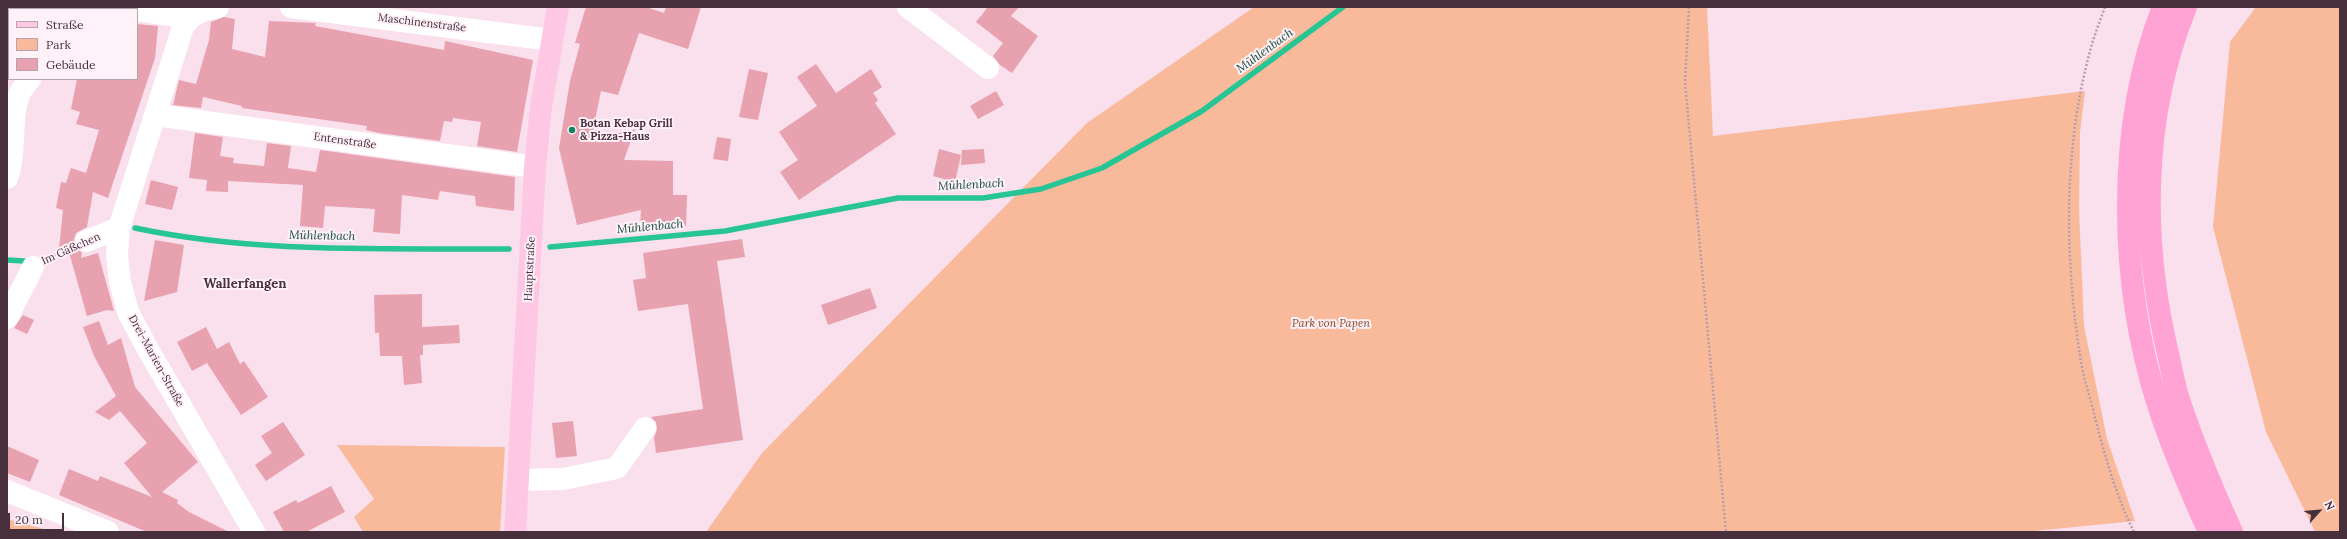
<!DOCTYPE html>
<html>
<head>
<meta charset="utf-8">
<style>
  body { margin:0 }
  #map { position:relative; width:2347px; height:539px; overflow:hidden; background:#fadfed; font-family:Lora,serif }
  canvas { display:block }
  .frame { position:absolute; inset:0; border:8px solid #482f3c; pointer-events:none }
  .legend { position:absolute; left:8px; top:8px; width:130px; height:72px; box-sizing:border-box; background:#fff1f8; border:1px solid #b6a3ad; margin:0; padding:5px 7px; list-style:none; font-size:12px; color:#482f3c }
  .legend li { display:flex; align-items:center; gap:8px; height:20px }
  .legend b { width:20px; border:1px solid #b6a3ad }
  .north { position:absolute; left:2299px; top:491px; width:40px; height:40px; -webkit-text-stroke:3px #fff1f8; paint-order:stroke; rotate:63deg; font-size:11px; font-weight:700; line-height:16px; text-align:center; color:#482f3c }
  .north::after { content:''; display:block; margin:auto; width:14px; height:18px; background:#482f3c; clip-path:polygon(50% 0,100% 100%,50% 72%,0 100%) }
  .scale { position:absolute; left:8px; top:513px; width:56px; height:18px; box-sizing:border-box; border:2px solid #482f3c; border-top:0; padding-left:5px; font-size:12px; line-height:14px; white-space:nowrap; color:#482f3c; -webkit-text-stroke:3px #fff1f8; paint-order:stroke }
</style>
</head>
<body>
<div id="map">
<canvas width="2347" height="539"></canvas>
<div class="frame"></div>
<ul class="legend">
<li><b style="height:5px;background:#fec8e5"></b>Straße</li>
<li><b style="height:11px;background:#f9ba9c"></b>Park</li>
<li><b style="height:11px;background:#e8a1ae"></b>Gebäude</li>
</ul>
<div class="north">N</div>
<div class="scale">20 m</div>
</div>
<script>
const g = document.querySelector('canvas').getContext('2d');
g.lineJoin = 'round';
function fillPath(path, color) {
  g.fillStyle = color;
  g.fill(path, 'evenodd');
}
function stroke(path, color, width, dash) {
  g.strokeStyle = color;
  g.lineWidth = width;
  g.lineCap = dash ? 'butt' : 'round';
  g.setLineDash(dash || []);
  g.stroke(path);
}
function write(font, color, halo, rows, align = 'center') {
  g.font = font + ' Lora,serif';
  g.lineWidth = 4;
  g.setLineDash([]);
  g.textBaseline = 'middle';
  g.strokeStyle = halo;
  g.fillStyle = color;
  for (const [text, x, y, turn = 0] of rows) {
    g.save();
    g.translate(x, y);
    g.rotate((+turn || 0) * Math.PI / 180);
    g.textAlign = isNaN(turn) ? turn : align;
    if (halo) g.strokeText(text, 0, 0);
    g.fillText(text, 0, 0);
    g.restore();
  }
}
const green = new Path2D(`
  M1254,7H1707L1713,136L2085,91L2080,132L2079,209L2084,326L2107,439L2135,521L2024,532H706L762,453L1087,123Z
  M2256,7H2340V532H2315L2266,432L2213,227L2230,42Z
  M337,445L505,447L500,532H363L354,517L374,499Z
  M7,519L55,532H7Z`);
const stream = new Path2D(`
  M135,228C257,254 385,248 509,249
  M550,247L725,231L898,198H983L1041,189L1102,168L1202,111L1343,7
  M7,260L24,261`);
const building = new Path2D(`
  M586,7H646L664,13L666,7H701L688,49L639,33L618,95L601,91L593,130H599L597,139L635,129L624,160L673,161V195H687L686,227L640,226L641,210L577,225L559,148L570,81L580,44L575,43Z
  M988,7H1019L1011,16L1038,36L1012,73L1000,65L993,56L1003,43L976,22Z
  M224,17L235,19L232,49L265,57L269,21L316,23L315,26L444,50L445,41L533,60L517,152L477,146L481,122L453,118L452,122L444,121L440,141L379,133L366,130L367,126L242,108V106L203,97L201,108L173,105L179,80L196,84L209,40L211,22Z
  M137,24L158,26L155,58L108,198L93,192L87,227L76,233L74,239L75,246L82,253L81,258L98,253L114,311L107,310L87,316L67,245L59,249L63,210L56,208L61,182L66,183L71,168L86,173L99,130L76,124L80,112L71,109L77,79H137Z
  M816,64L836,93L871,69L882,87L873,93L878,100L875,103L896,134L799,200L780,172L798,160L779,132L817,106L797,77Z
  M749,69L768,73L758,120L739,117Z
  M996,91L1004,105L978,119L970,106Z
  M195,133L223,137L220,156L234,158L233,163L264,166L267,143L291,146L288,168L316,172L320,150L515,177L514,211L476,206L475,196L440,191L438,200L402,195L400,234L373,232L375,209L325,206L323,228L300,226L303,185L228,181V192L206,191L207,180L189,178Z
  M717,137L731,139L728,161L713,159Z
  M939,149L961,155L955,182L933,176Z
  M984,149L985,163L961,165L962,150Z
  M151,180L178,187L172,210L145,204Z
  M742,239L745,257L717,261L743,440L656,453L654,438L657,429L656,422L651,417L703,409L688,304L638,311L633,280L646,278L643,253Z
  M155,240L184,245L177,292L144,301Z
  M870,288L877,308L828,325L821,305Z
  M422,294V327L459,325L460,343L423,345V355H420L422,383L404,385L402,356H380L379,333H375L374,295Z
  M23,315L34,320L27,334L14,328Z
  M99,321L108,345L121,338L135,387L198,462L162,492L178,500L177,503L189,512L229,532H147L59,495L69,469L98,481L100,476L152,497L124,463L147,443L120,411L109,420L95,412L116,396L94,356L83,327Z
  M206,327L217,349L229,342L240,364L244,361L268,397L241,415L207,363L192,371L177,342Z
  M573,421L577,456L556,458L552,423Z
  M283,422L305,455L266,481L255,465L272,453L261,436Z
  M7,446L39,460L30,482L7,473Z
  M331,486L345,512L306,532H284L273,512L296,500L298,503Z`);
const path = new Path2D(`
  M1689,7L1685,82L1726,532
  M2105,7C2099,24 2092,41 2088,59C2063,155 2065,264 2081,362C2084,381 2091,399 2095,418C2105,456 2116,496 2134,532
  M50,257L68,250`);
const minor = new Path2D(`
  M291,7L552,40
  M908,7L988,68
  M44,9V7
  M137,10L190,18L202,11L218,7
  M190,18L183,27L119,228L117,255L120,282L128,312L146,346L254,532
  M155,115L535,167
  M7,178C17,152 9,113 21,91C23,87 27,83 30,79
  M86,241L119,228
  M7,318L33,267
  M518,480L563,479L617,468L645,428
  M7,491L108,532`);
const major = new Path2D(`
  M515,532L535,167L541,107L558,7`);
const highway = new Path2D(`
  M2163,7C2115,128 2119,285 2159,408C2173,451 2191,492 2209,532
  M2186,7C2141,118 2141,243 2169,358C2172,373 2175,388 2180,403C2195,447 2213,490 2232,532`);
const markers = [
  [572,130,4,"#118462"]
];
const streetNames = [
  ["Maschinenstraße",422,23,7],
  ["Entenstraße",345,141,8],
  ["Im Gäßchen",71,249,-24],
  ["Hauptstraße",530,269,-87],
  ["Drei-Marien-Straße",156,361,61]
];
const poiNames = [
  ["Botan Kebap Grill",580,124],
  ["& Pizza-Haus",580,137]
];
const parkNames = [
  ["Park von Papen",1331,324]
];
const waterNames = [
  ["Mühlenbach",1265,51,-36],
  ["Mühlenbach",971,185,-3],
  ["Mühlenbach",650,227,-5],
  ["Mühlenbach",322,236,1]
];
const quarterNames = [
  ["Wallerfangen",245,284]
];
fillPath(green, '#f9ba9c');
stroke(stream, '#27c494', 5.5);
fillPath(building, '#e8a1ae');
stroke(path, '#b79dab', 2.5, [2, 2]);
stroke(minor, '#fff', 22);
stroke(major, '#fec8e5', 22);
stroke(highway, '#fea3d4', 22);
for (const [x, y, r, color] of markers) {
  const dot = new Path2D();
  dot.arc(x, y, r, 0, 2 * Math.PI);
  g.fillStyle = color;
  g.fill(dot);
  stroke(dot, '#fff1f8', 1.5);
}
write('11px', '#482f3c', '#fff1f8', streetNames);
write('bold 11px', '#482f3c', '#fff1f8', poiNames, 'left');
write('italic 11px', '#85431f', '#fff1f8', parkNames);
write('italic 12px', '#134e3b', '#fff1f8', waterNames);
write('bold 13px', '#482f3c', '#fff1f8', quarterNames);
</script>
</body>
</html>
